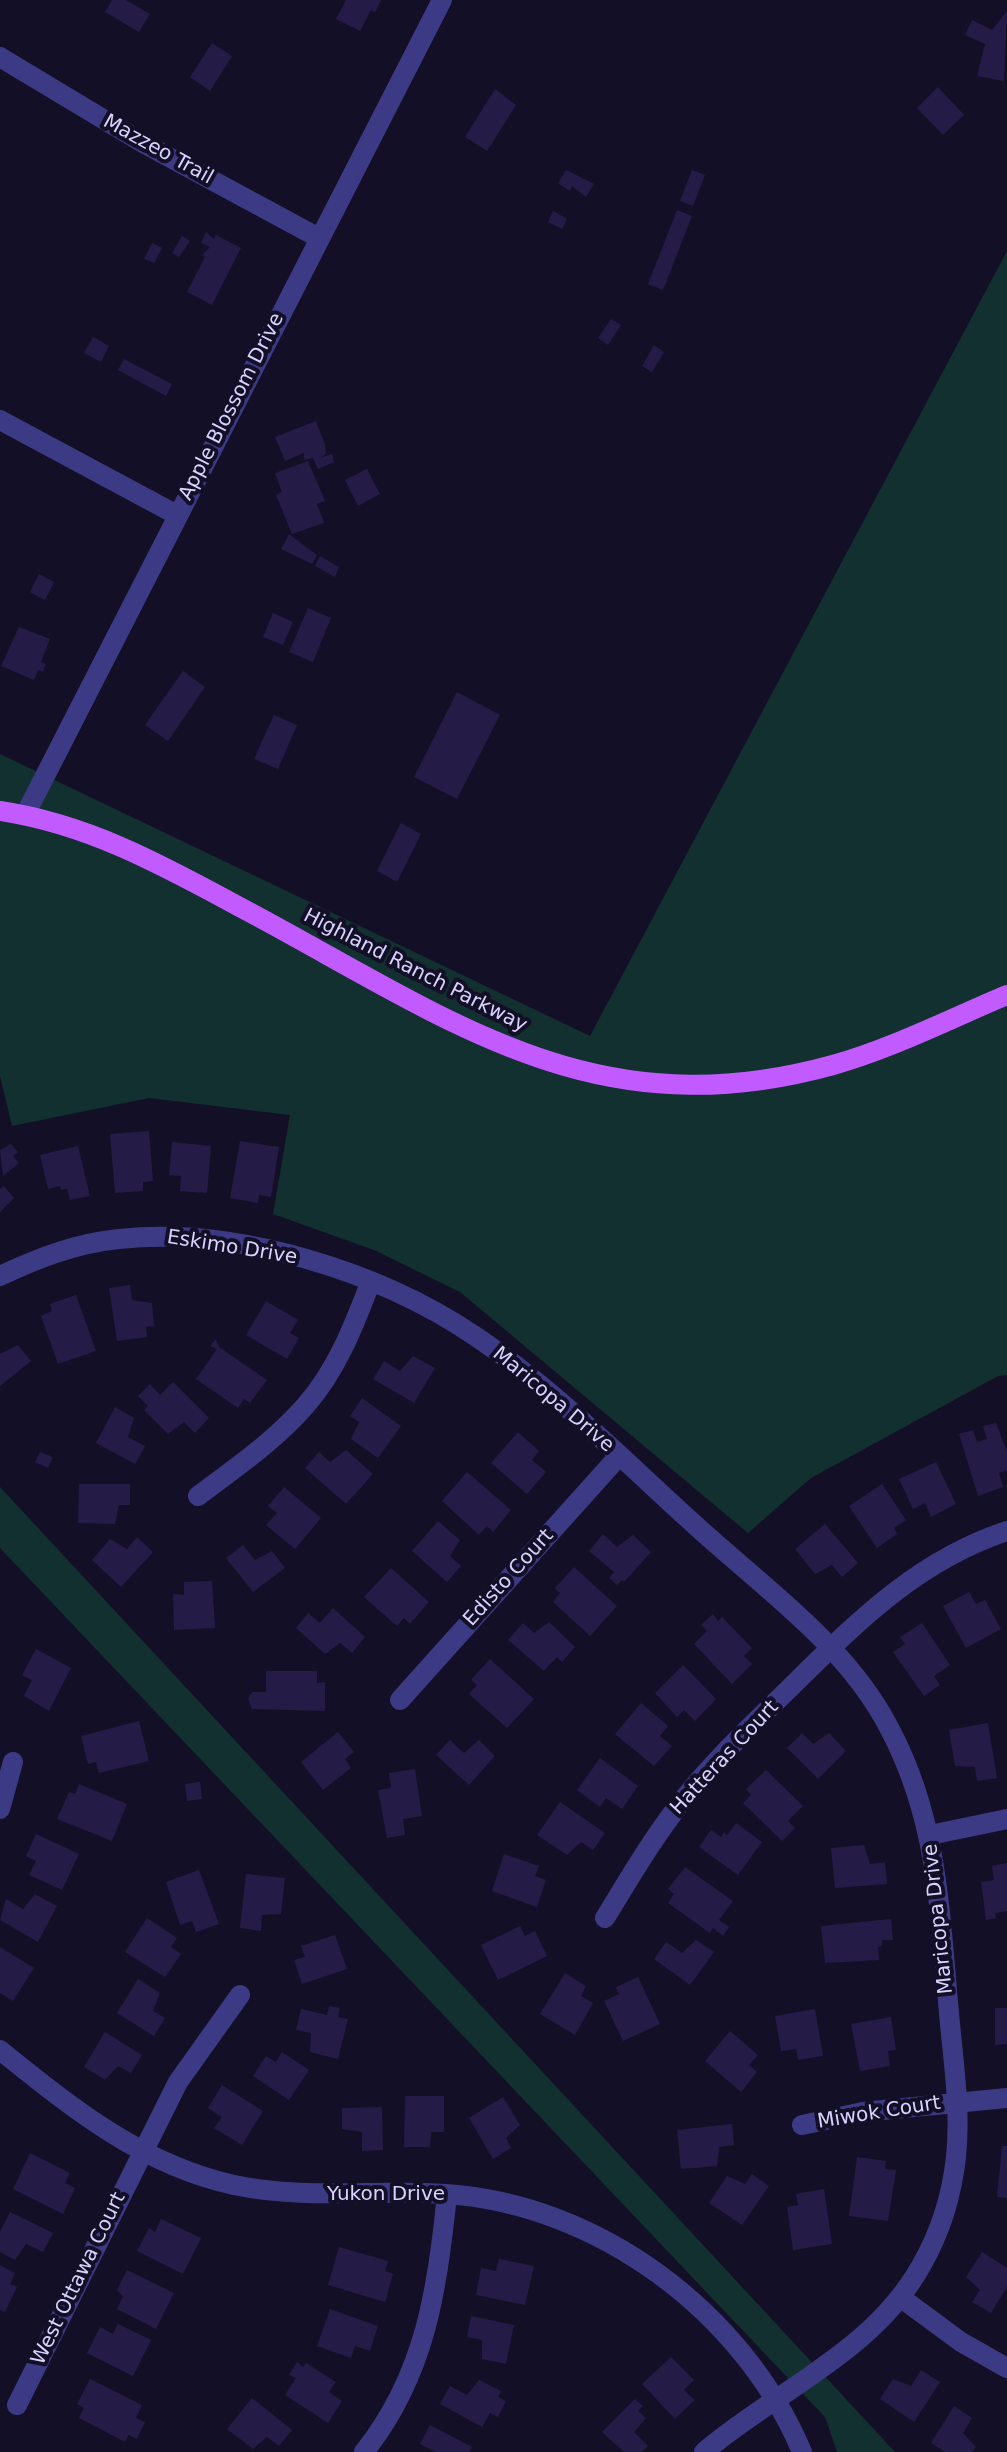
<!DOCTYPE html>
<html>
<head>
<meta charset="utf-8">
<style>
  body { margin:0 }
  canvas { display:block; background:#130f26 }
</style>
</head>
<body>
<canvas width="1007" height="2452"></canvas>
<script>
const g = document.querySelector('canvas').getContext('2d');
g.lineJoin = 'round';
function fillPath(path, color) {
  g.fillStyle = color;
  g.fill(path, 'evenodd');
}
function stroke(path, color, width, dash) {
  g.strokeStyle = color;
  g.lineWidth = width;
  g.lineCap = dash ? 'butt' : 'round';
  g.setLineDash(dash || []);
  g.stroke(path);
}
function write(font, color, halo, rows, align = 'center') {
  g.font = font + ' "DejaVu Sans",sans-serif';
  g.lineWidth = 8;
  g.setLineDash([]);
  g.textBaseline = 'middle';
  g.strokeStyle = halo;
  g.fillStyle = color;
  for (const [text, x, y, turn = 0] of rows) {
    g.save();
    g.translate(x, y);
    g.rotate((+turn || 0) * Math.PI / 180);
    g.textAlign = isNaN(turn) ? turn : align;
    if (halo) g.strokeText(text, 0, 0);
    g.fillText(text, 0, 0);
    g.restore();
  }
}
const green = new Path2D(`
  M1007,251V1375L998,1376L811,1478L748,1533L460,1292L374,1250L273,1214L290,1115L149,1098L12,1126L0,1076V754L590,1036Z
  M0,1487L895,2452H837L825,2417L0,1548Z`);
const building = new Path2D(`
  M112,0H126L150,14L139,32L105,12Z
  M346,0H381L375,12L371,10L360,31L336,19Z
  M1007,11L1004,81L977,76L985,44L965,35L972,20L992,30Z
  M212,43L232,56L210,91L190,77Z
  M938,87L964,115L943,135L917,108Z
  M495,89L516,105L487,151L465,137Z
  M566,170L594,184L586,197L572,186L570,191L558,183Z
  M692,170L705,175L693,206L680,201Z
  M677,210L692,216L663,290L648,284Z
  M553,211L567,219L562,229L548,222Z
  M206,232L214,239L216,235L241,248L212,305L187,292L205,257L202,255L210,247L201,243Z
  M182,236L190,241L179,257L172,253Z
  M152,243L162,248L154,263L144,259Z
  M611,319L621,325L608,345L598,338Z
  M93,337L109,346L101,362L84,353Z
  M654,345L664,352L652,372L642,366Z
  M124,359L172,384L166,396L118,370Z
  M316,421L325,445L326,454L319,458L332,454L334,462L318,469L313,458L304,460V453L285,461L275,437Z
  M308,461L325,501L317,504L324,523L292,534L276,495L282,492L275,473Z
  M367,469L380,494L358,506L345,480Z
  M289,534L317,555L312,564L281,549Z
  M320,556L339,567L335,577L315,566Z
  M39,574L54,582L45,600L30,592Z
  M308,608L331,618L313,662L289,652Z
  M273,613L293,622L283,645L263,637Z
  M19,627L50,639L41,662L46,664L43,672L38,670L34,680L1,666Z
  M183,671L205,687L168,741L145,725Z
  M457,692L500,715L457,799L414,777Z
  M274,715L297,725L278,769L254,759Z
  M401,823L421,834L397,882L377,871Z
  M149,1131L153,1181L143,1182V1191L115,1193L110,1134Z
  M240,1141L279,1147L271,1197L259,1195L258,1203L230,1198Z
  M172,1142L211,1146L207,1193L180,1191L181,1176L169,1175Z
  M11,1144L18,1152L13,1156L19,1163L3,1176L0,1150Z
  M78,1146L90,1196L70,1200L67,1189L61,1190L60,1186L48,1189L40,1155Z
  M4,1186L14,1198L0,1212V1189Z
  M130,1285L132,1300L152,1303L154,1326L146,1327L147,1337L117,1341L109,1288Z
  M76,1295L96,1351L58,1364L41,1316L52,1311L50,1304Z
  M266,1301L298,1320L290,1333L299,1338L287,1359L246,1335Z
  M216,1339L219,1347L267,1380L250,1403L244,1399L238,1408L196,1379L217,1349L210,1346Z
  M18,1345L31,1361L0,1386V1354Z
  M413,1356L435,1368L414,1403L373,1379L384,1361L400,1371Z
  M173,1382L209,1418L195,1433L184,1422L168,1434L144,1410L148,1406L138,1396L150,1384L160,1395Z
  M362,1398L401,1426L378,1458L351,1439L359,1422L350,1416Z
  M115,1407L134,1418L128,1437L145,1446L135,1464L96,1443Z
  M996,1423L1007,1452V1470L999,1473L1003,1487L978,1496L959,1434L973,1430L977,1442L987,1439L983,1426Z
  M518,1432L539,1451L532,1460L546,1472L527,1494L491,1463Z
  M346,1450L373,1474L346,1504L305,1468L319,1452L330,1462Z
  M40,1452L53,1457L48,1468L35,1462Z
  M936,1462L956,1504L931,1517L925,1503L913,1509L899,1479Z
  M467,1472L511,1510L493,1532L487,1526L479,1535L442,1501Z
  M79,1484H130V1505H119L115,1524L78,1523Z
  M882,1484L906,1520L894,1528L897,1534L877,1548L849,1506Z
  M284,1487L321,1518L295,1549L266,1525L277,1513L268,1506Z
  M438,1521L460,1540L450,1556L461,1566L447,1582L412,1551Z
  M825,1524L858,1563L842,1577L832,1565L815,1574L795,1549Z
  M603,1534L617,1547L633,1535L651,1552L624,1582L622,1580L617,1585L609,1578L614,1572L589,1551Z
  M137,1537L153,1552L121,1587L92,1560L110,1539L127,1549Z
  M243,1545L255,1560L272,1551L285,1568L253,1592L226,1558Z
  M574,1567L617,1606L590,1636L553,1602L560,1593L555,1588Z
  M391,1568L429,1602L410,1624L404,1618L397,1626L364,1597Z
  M212,1581L215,1628L174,1630L173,1594L184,1595V1582Z
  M969,1592L976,1604L985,1600L1001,1629L966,1648L943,1606Z
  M333,1608L365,1637L352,1653L340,1643L325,1654L296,1628L308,1613L320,1623Z
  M713,1614L718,1621L722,1617L752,1648L744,1656L752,1664L732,1684L694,1644L707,1631L701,1625Z
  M549,1622L575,1647L562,1662L557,1657L544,1671L508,1640L523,1623L534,1633Z
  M922,1623L950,1665L934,1676L940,1685L924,1696L893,1652L905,1644L900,1637Z
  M36,1649L71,1668L49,1711L24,1696L32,1680L22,1675Z
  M490,1659L534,1699L507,1728L469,1694L477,1685L471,1680Z
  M683,1665L716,1699L695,1721L684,1710L677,1717L655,1693Z
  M266,1671H317V1683L325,1682V1711L252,1709L248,1699L252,1692H266Z
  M641,1703L668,1726L660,1736L672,1746L654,1766L615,1734Z
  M139,1721L149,1761L99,1773L96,1762L88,1764L81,1736Z
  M988,1723L997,1778L977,1781L975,1767L955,1766L949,1730Z
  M338,1732L354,1752L345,1759L351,1768L323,1790L301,1762Z
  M802,1733L813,1744L829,1733L846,1751L818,1779L787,1748Z
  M450,1740L464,1753L479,1740L495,1756L469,1785L436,1755Z
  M600,1758L638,1786L622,1809L606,1798L600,1807L577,1790Z
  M415,1769L422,1816L403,1819L405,1835L387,1838L378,1790L391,1788L389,1773Z
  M766,1770L803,1806L788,1821L795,1828L782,1841L743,1803L751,1795L746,1789Z
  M200,1782L202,1799L187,1801L185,1784Z
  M79,1784L127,1804L112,1841L57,1819L69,1792L75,1794Z
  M560,1802L605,1833L593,1850L581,1842L567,1855L537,1835Z
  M736,1823L762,1842L738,1875L699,1847L711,1830L721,1837L724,1832L727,1835Z
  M36,1834L79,1854L62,1890L29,1875L36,1861L26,1856Z
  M864,1845L870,1864L885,1862L887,1884L835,1888L831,1848Z
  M504,1854L539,1866L535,1876L546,1880L537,1907L492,1891Z
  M1007,1863V1911L995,1913L996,1918L986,1920L981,1882L994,1880L992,1866Z
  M685,1867L733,1901L719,1920L729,1927L723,1936L713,1928L710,1933L668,1903L674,1894L668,1889Z
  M199,1870L219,1924L196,1932L192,1921L180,1925L166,1882Z
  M246,1874L285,1878L281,1914L262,1915L261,1931L240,1928Z
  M35,1894L57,1906L38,1942L0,1920L6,1899L23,1909Z
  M147,1918L177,1938L171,1947L181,1954L165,1977L125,1952Z
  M891,1919L893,1940H882V1946L878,1947L879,1960L825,1963L821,1926Z
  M520,1926L525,1936L535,1931L547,1956L498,1980L481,1945Z
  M335,1935L347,1969L302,1984L294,1960L305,1957L301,1946Z
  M696,1940L714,1952L690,1985L654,1959L666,1942L682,1953Z
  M0,1947L34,1968L13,2001L0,1993Z
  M565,1973L586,1986L581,1996L593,2003L575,2035L540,2014Z
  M638,1977L660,2024L623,2041L604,2001L619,1994L616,1987Z
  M138,1979L160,1993L153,2011L165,2018L154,2036L117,2013Z
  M329,2006L340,2008L338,2017L348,2019L338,2059L310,2052L311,2033L296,2030L301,2009L327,2015Z
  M995,2008H1007V2044L995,2045Z
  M815,2009L823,2056L798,2060L796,2049L781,2051L775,2016Z
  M891,2017L896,2050L888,2051L890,2066L860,2071L851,2024Z
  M730,2031L758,2055L749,2065L757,2072L741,2092L705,2061Z
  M105,2032L142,2055L131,2073L118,2066L105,2080L84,2067Z
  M282,2052L309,2070L289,2100L253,2076L266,2056L276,2062Z
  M222,2085L263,2111L242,2145L214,2128L222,2117L208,2108Z
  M405,2096H444V2132H431L430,2147H404Z
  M503,2097L520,2125L506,2138L511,2148L493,2159L469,2118Z
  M382,2107L383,2150L362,2151V2132L342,2129V2108Z
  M732,2124L734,2145L719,2147L717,2166L681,2169L677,2130Z
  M1002,2146H1007V2198L997,2197Z
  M30,2153L70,2173L65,2183L75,2188L63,2214L13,2189Z
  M857,2157L886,2161L885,2169L896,2170L888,2221L849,2216Z
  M752,2174L769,2186L742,2225L709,2203L727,2176L745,2184Z
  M824,2189L832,2244L793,2250L787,2207L798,2205L796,2194Z
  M10,2212L53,2233L43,2252L26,2244L15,2260L0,2252V2232Z
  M161,2219L201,2238L183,2274L137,2251L149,2228L155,2232Z
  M339,2247L388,2261L385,2271L393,2274L385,2302L328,2285Z
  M982,2252L1007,2268V2287L991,2313L972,2302L980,2290L966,2277Z
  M499,2259L534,2266L525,2305L476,2295L481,2268L496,2271Z
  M0,2265L15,2273L10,2284L17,2287L5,2312L0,2310Z
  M127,2270L174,2293L156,2329L117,2309L123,2296L117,2290Z
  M330,2309L378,2326L370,2351L355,2346L351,2358L317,2346Z
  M471,2316L514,2325L506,2364L482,2359V2340L467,2337Z
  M118,2324L151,2340L133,2376L87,2353L100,2327L113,2334Z
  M671,2357L694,2380L684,2390L695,2400L675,2419L642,2384Z
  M297,2362L303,2367L306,2363L336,2382L329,2392L342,2401L328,2423L285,2395L296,2378L289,2375Z
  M921,2370L940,2382L914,2422L880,2399L893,2379L911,2386Z
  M90,2379L142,2405L136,2418L145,2422L137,2439L128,2435L125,2442L79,2418L84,2408L77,2404Z
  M479,2380L501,2391L498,2397L506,2401L498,2417L490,2413L482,2427L440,2404L450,2386L467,2395Z
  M252,2398L292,2430L279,2446L267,2437L253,2449L227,2429Z
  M635,2399L643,2406L638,2411L646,2418L634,2432L648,2446L642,2452H624L602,2432Z
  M954,2406L972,2418L963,2433L976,2447L972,2452H945L931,2443Z
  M430,2425L472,2447L469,2452H436L420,2444Z`);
const minor = new Path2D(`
  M0,57L143,143L319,238
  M0,420L177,515
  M25,815L442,0
  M0,1276C38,1258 77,1243 119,1239C234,1226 379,1271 475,1336C554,1389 623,1460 694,1524C758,1583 838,1639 882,1715C938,1811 939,1906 949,2013C953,2060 961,2109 956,2157C952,2194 940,2233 921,2266C872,2353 777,2390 704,2452
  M198,1496C235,1468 275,1441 306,1405C337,1370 354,1325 371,1281
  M400,1700L619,1456
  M0,1809L13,1762
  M930,1835L1007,1819
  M605,1918C629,1879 651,1841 679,1805C714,1759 759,1719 801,1677C863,1616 922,1559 1007,1531
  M0,2050C72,2108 142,2165 234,2185C305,2200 374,2189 446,2194C598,2204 743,2312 802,2452
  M802,2125L863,2112L1007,2098
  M900,2297L961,2342L1007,2368
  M17,2405L178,2082L240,1995
  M364,2452C425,2376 438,2288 447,2194`);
const major = new Path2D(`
  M0,811C93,825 169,869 251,913C451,1020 594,1131 833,1065C893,1048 950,1019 1007,995`);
const streetNames = [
  ["Mazzeo Trail",158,150,29],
  ["Apple Blossom Drive",232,407,-63],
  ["Highland Ranch Parkway",415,971,27],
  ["Eskimo Drive",232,1248,9],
  ["Maricopa Drive",553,1400,40],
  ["Edisto Court",509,1578,-48],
  ["Hatteras Court",725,1758,-47],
  ["Maricopa Drive",939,1919,-96],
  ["Miwok Court",879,2113,-9],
  ["Yukon Drive",386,2195],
  ["West Ottawa Court",79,2279,-64]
];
fillPath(green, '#12302f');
fillPath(building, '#241b47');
stroke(minor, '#3d3a85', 20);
stroke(major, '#c25bff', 20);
write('20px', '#d9d4ff', '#130f26', streetNames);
</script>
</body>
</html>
